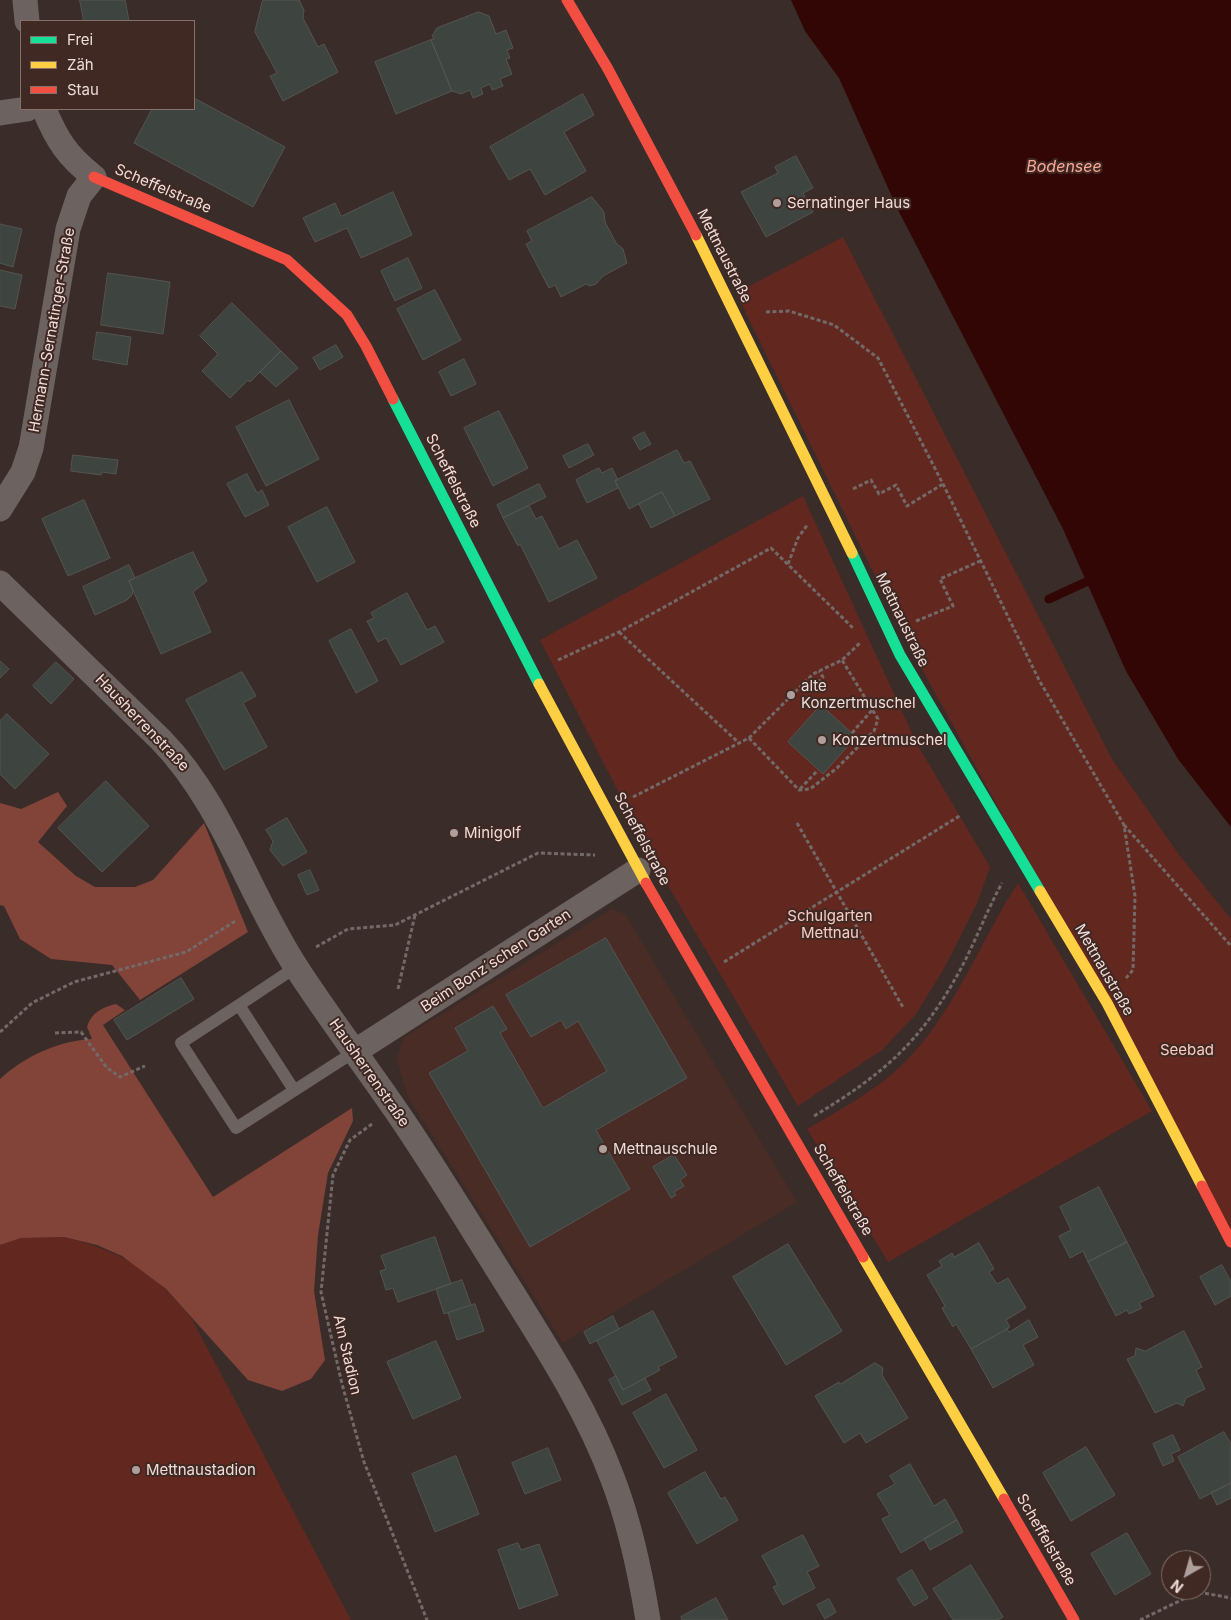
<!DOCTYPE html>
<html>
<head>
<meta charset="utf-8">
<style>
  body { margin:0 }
  #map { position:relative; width:1231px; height:1620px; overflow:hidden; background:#3a2c29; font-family:Inter,sans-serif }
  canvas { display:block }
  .legend { position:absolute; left:20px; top:20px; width:175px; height:90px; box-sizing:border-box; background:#402823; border:1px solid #86706c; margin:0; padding:6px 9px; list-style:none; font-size:15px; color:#eeddda }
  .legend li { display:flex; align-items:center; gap:10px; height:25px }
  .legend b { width:25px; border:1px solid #86706c }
  .north { position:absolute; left:1161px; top:1550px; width:50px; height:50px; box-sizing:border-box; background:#402823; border:1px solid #86706c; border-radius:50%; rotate:218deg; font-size:14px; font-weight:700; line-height:20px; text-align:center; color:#eeddda }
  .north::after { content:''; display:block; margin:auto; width:18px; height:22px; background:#af9f9c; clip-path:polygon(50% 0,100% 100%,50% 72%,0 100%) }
</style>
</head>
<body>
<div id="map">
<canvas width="1231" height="1620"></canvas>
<ul class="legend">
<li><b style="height:6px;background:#16e098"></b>Frei</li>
<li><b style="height:6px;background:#ffcf43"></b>Zäh</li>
<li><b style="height:6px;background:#f24e42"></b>Stau</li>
</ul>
<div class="north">N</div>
</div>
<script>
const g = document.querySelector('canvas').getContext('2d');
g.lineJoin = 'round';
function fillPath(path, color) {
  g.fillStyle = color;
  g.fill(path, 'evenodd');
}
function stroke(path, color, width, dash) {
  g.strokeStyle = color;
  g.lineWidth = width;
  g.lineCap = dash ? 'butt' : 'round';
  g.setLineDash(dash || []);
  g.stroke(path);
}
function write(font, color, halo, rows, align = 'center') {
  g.font = font + ' Inter,sans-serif';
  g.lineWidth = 4;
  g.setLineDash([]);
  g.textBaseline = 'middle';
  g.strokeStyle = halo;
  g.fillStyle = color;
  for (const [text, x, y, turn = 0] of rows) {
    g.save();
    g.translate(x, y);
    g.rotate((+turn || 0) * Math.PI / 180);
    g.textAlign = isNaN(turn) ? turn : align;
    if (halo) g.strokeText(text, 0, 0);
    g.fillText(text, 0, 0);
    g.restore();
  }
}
const built = new Path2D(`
  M612,909L625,914L797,1202L563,1343L407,1095L397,1059L403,1038Z`);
const green = new Path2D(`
  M843,237L1112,759L1180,856L1231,919V1229L912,651L736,293Z
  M803,496L917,744L990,867L977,903L946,965L916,1014L882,1050L798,1106L661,874L540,640Z
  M1018,883L1152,1111L888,1262L807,1129C839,1110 874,1092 901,1066C954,1015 979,943 1018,883Z
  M64,1237C127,1253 151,1270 192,1319L351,1620H0V1245L21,1238Z`);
const forest = new Path2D(`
  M58,792L67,806L38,842L76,876L95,887H135L153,880L204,823L248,932L140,1000L112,965L51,959L20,939L4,906L0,905V803L21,809Z
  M116,1004L125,1010L103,1025L213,1197L352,1108L353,1121L328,1173L318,1235L314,1291L325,1360L311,1379L282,1391L248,1380L166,1289L122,1256L97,1245L64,1237L21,1238L0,1245V1079C25,1056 58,1041 92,1039L87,1027C91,1013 102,1007 116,1004Z`);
const water = new Path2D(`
  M791,0H1231V827L1178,759L1126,671L1063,529L897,208L839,78L805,31Z`);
const stream = new Path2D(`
  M1049,599L1086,582`);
const building = new Path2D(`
  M80,0H125L129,21H84Z
  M263,0H299L304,10L303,18L318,47L324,44L338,72L283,101L270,76L277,73L255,32Z
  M479,12L489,16L496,34L506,30L513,48L507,50L510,58L506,59L512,74L500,79L503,86L492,90L490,84L481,88L483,94L473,98L470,90L461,94L452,91L431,40L434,39L432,36L437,28Z
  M431,40L452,91L396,114L375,62Z
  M583,94L594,115L564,132L586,171L545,195L530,169L509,180L490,147Z
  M194,98L285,147L253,207L134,143L152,109H194Z
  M796,156L813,188L803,193L813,212L766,237L741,192L778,173L775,167Z
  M393,192L412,235L361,258L347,228L315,242L303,218L335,203L341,216Z
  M592,197L604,212L605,222L616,243L623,249L627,263L603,276L596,284L590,286L586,284L561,297L555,285L549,288L526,244L532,241L527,231Z
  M0,224L22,229L13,267L0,263Z
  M408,258L422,288L395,301L381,271Z
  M0,270L22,275L15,309L0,306Z
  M108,273L170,282L163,334L101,325Z
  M435,290L461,340L423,360L397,309Z
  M232,303L281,351L250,382L248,380L230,398L202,371L218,354L200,336Z
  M97,332L131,337L127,365L93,359Z
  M336,345L343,357L320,370L313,358Z
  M281,351L298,368L276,387L260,372Z
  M464,359L476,384L451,396L439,372Z
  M289,400L319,459L266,486L236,427Z
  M499,411L528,468L493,486L464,428Z
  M644,432L651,444L640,450L633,438Z
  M588,444L594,455L569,468L563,456Z
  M677,450L684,463L690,461L710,499L675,516L662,492L629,509L615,481Z
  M73,455L118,460L116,474L102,472L101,475L71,471Z
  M599,468L602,473L612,468L618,480L615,481L618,488L587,503L576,480Z
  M247,474L257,493L262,490L269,505L245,517L227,484Z
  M539,484L546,497L503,518L497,505Z
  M662,492L675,516L651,528L639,504Z
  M84,500L110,558L68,576L42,519Z
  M529,506L536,519L542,516L559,549L577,540L597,578L549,602L520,544L518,546L503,518Z
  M327,507L355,562L317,582L288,527Z
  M193,552L207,581L193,592L211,632L161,654L129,581Z
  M129,565L135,578L129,581L133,590L132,595L127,600L95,615L83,587Z
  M407,593L427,630L435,626L444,642L401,665L386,638L378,642L367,621L374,618L371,613Z
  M351,629L378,681L356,693L329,641Z
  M0,661L9,669L0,678Z
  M56,662L74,679L51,704L33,686Z
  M242,672L256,696L243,703L267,747L224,770L186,700Z
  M821,705L856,737L823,774L788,742Z
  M7,714L49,754L15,789L0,774V721Z
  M106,781L149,826L102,872L58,828Z
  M287,818L307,852L283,866L270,850L273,841L266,830Z
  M310,870L319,890L307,895L298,875Z
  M606,938L687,1078L596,1130L630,1189L530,1247L429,1073L468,1051L455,1028L493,1006L507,1029L500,1033L543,1108L607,1071L578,1021L566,1029L561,1020L531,1037L506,995Z
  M181,978L194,999L127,1040L114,1020Z
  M674,1155L687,1175L680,1180L684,1186L674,1192L676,1195L671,1198L653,1167Z
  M1099,1187L1127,1242L1088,1262L1083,1251L1070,1258L1059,1236L1071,1230L1060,1207Z
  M435,1237L451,1284L398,1302L393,1288L386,1290L380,1271L386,1269L381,1256Z
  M1127,1242L1154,1296L1139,1303L1142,1308L1129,1314L1127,1310L1116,1316L1088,1262Z
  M979,1243L994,1269L989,1272L997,1284L1008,1278L1026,1308L1006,1320L1010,1327L1007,1329L971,1349L956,1324L953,1327L942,1308L945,1306L927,1275L942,1266L939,1261L952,1253L954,1257Z
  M788,1244L842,1331L786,1365L733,1277Z
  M1222,1265L1231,1282V1296L1215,1305L1200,1277Z
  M462,1280L471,1305L444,1314L436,1289Z
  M475,1304L484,1331L457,1340L448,1313Z
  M653,1311L677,1357L658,1367L660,1370L623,1390L597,1341Z
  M613,1316L619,1329L590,1344L584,1332Z
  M1029,1320L1038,1337L1023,1345L1034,1365L993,1388L971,1349L1007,1329L1009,1332Z
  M1184,1331L1202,1367L1196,1370L1205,1389L1186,1398L1183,1406L1177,1403L1155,1413L1127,1359L1135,1356L1136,1348L1145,1351Z
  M436,1341L461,1398L413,1419L387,1362Z
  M875,1363L883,1368L882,1375L908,1418L866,1443L860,1433L844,1443L815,1396L839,1382L840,1384Z
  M616,1376L623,1390L645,1378L651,1390L622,1405L609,1380Z
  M666,1394L697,1450L664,1468L633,1413Z
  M1224,1432L1231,1444V1483L1200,1499L1178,1457Z
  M1173,1435L1180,1450L1171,1454L1174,1461L1163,1466L1153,1444Z
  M1086,1447L1115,1495L1071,1521L1043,1473Z
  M548,1448L561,1480L525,1494L512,1463Z
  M456,1456L479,1514L435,1532L412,1474Z
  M910,1464L934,1506L945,1499L957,1520L901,1553L882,1519L890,1515L877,1494L895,1484L890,1476Z
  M705,1472L721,1499L725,1497L738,1520L697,1544L668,1493Z
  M1231,1483V1498L1217,1505L1211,1493Z
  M957,1520L963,1532L930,1550L924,1539Z
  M1127,1533L1151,1574L1115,1595L1091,1554Z
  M803,1535L819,1566L807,1572L815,1588L783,1605L773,1587L778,1585L762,1556Z
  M518,1543L521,1550L539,1544L558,1595L519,1609L498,1550Z
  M971,1565L1003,1617L997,1620H953L933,1589Z
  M912,1570L928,1598L914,1606L897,1579Z
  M716,1598L728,1620H682L681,1617Z
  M829,1599L836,1612L825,1619L817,1605Z`);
const path = new Path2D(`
  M766,312L789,311L834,325L878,358L943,484L1039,680L1124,825L1135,896L1133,970L1126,978
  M853,489L871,480L879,494L896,485L907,506L943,484
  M788,564L798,538L808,524
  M916,621L953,606L940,579L980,561
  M619,632L740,744
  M558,660L619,632L771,548L854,629
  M805,683C813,685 818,684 823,677L819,671
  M852,733L873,709
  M749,738L799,790L810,789L837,768L874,731L878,719L842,660
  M800,789L818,770
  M633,797L749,738L813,674L842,660L861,642
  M797,823L904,1009
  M1124,825L1231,946
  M316,947L348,929L395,925L538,853L595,855
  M724,962L961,815
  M398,989L415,915
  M0,1032L32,1003L74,982L186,952L237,920
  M55,1033L81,1032L107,1068L120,1077L145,1066
  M814,1116C882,1075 920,1043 959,972C975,943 986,912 1002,883
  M372,1124L350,1140L333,1175L321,1292L342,1384L364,1462L427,1620
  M1140,1620L1198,1592L1231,1598`);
const lane = new Path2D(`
  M239,1005L296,967
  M294,1090L239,1005L181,1043L236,1128L354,1052`);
const street = new Path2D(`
  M25,0L27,21
  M0,113L27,109
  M0,509L23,472L31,448L68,229L79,196L94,177C67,156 57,140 44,109
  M0,583L161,740C223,804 248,893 296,967C327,1015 362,1061 395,1109C435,1167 472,1229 510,1289C548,1350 587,1410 612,1477C630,1523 640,1571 648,1620
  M354,1052L638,870`);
const fast = new Path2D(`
  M393,399L539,684
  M852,553L900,655L1040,891`);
const slow = new Path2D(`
  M696,235L852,553
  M539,684L646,883
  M1040,891L1107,1003L1202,1186
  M863,1257L1004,1499`);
const jam = new Path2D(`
  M567,0L608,69L696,235
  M94,177L287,260L347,315L366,346L393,399
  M646,883L863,1257
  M1202,1186L1231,1242
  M1004,1499L1074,1620`);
const markers = [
  [777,203,5,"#af9f9c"],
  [791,695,5,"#af9f9c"],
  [822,740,5,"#af9f9c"],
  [454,833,5,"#af9f9c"],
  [603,1149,5,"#af9f9c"],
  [136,1470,5,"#af9f9c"]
];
const streetNames = [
  ["Scheffelstraße",163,189,23],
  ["Mettnaustraße",724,256,63],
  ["Hermann-Sernatinger-Straße",52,330,-80],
  ["Scheffelstraße",453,481,63],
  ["Mettnaustraße",902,620,64],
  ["Hausherrenstraße",142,723,46],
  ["Scheffelstraße",642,839,62],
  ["Beim Bonz´schen Garten",496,961,-33],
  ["Mettnaustraße",1104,970,60],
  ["Hausherrenstraße",369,1073,55],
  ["Scheffelstraße",843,1190,60],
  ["Am Stadion",347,1355,77],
  ["Scheffelstraße",1046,1540,60]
];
const poiNames = [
  ["Sernatinger Haus",787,203],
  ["alte",801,686],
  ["Konzertmuschel",801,703],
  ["Konzertmuschel",832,740],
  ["Minigolf",464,833],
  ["Mettnauschule",613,1149],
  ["Mettnaustadion",146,1470]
];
const parkNames = [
  ["Schulgarten",830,916],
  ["Mettnau",830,933],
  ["Seebad",1187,1050]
];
const waterNames = [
  ["Bodensee",1064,167]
];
fillPath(built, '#492c26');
fillPath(green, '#62281f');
fillPath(forest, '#824339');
fillPath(water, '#320604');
stroke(stream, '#320604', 9);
fillPath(building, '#3e4540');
stroke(building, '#545451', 1);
stroke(path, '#736967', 3, [4, 2.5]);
stroke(lane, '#6c625f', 12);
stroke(street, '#6c625f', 25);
stroke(fast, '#16e098', 11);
stroke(slow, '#ffcf43', 11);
stroke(jam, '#f24e42', 11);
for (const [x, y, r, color] of markers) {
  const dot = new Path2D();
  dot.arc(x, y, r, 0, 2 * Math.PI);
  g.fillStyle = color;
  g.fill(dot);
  stroke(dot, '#402823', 2);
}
write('15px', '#eeddda', '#402823', streetNames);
write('15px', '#eeddda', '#402823', poiNames, 'left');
write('15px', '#f8ccc4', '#402823', parkNames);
write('italic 16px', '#fba797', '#402823', waterNames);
</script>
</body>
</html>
